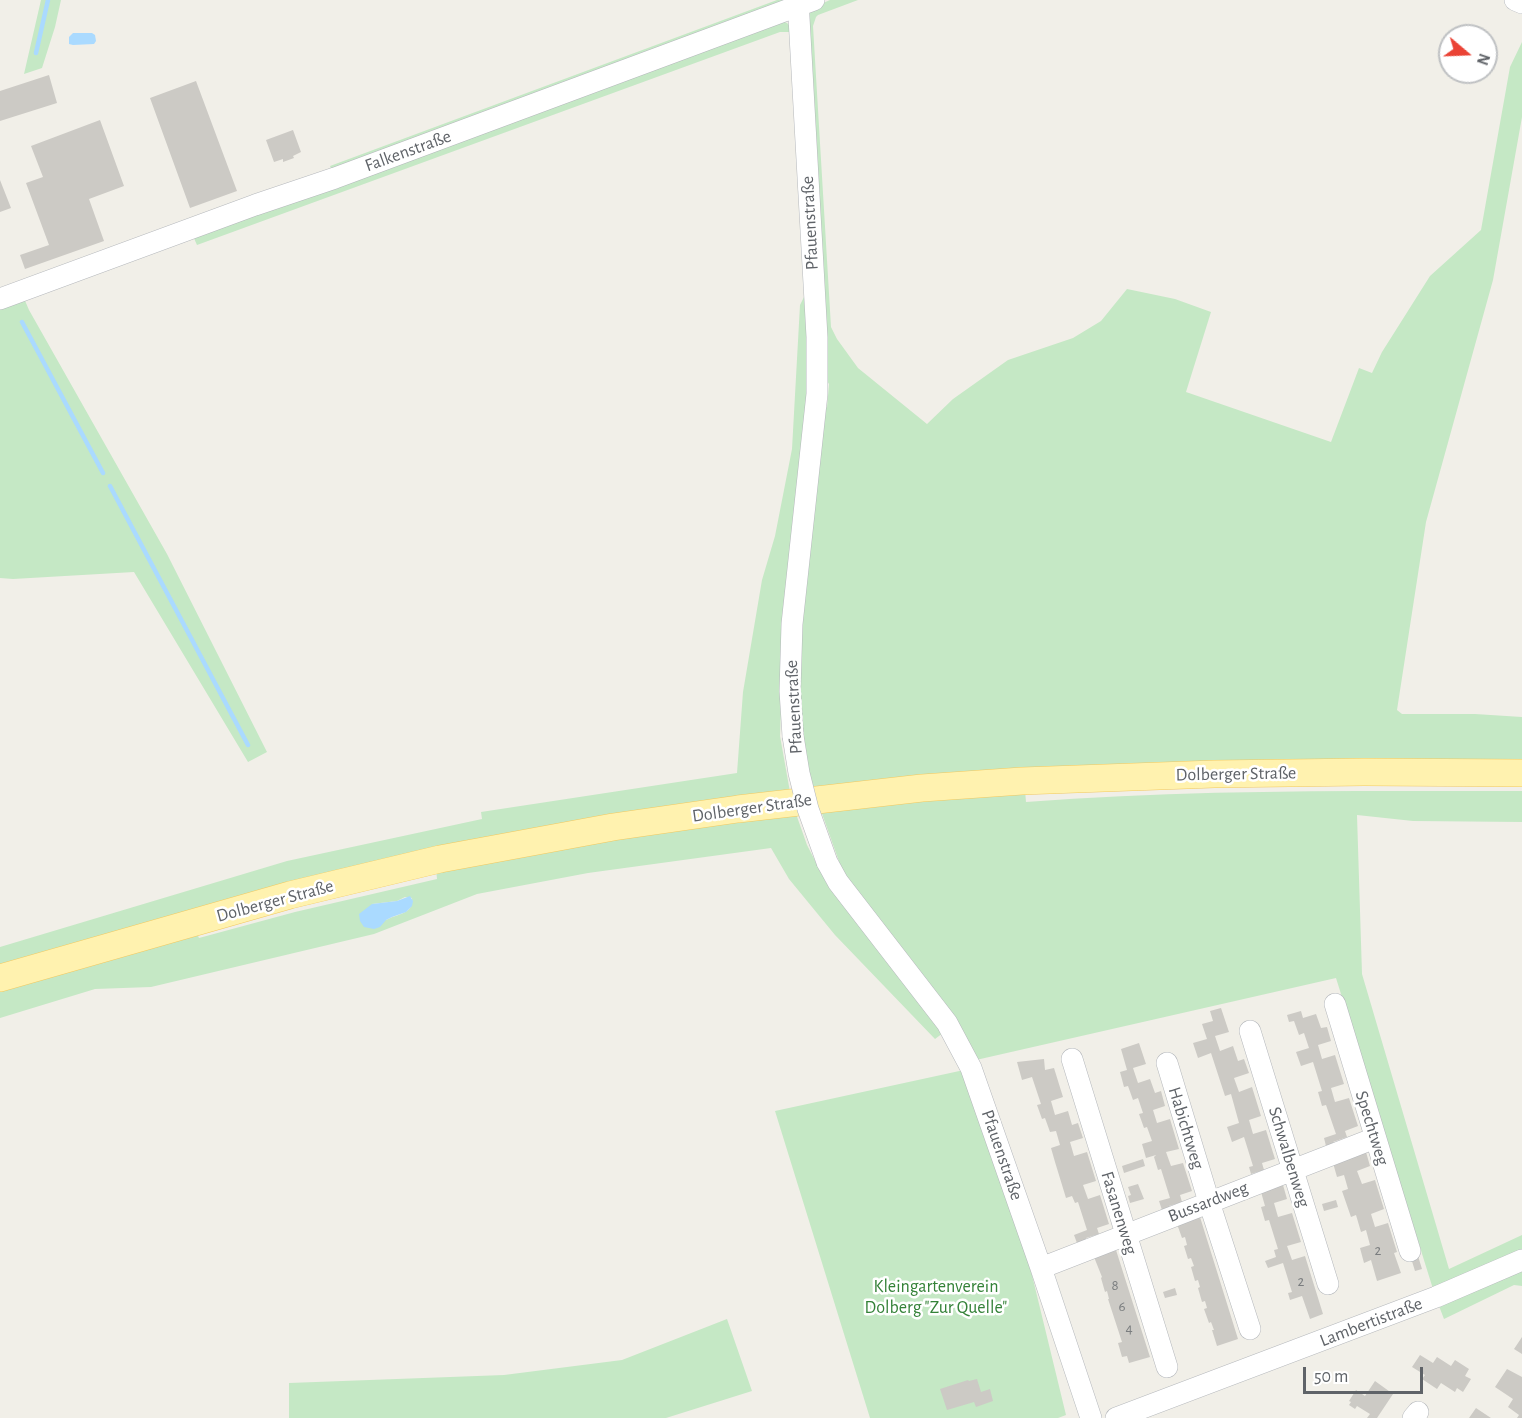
<!DOCTYPE html>
<html>
<head>
<meta charset="utf-8">
<style>
  body { margin:0 }
  #map { position:relative; width:1522px; height:1418px; overflow:hidden; background:#f1efe8; font-family:"Alegreya Sans",sans-serif }
  canvas { display:block }
  .north { position:absolute; left:1438px; top:24px; width:60px; height:60px; box-sizing:border-box; background:#fff; border:2px solid #bfc1c3; border-radius:50%; rotate:109deg; font-size:16px; font-weight:700; line-height:24px; text-align:center; color:#5f6368 }
  .north::after { content:''; display:block; margin:auto; width:21px; height:27px; background:#ea4335; clip-path:polygon(50% 0,100% 100%,50% 72%,0 100%) }
  .scale { position:absolute; left:1303px; top:1367px; width:120px; height:27px; box-sizing:border-box; border:3px solid #5f6368; border-top:0; padding-left:8px; font-size:18px; line-height:21px; white-space:nowrap; color:#5f6368; -webkit-text-stroke:4px #fff; paint-order:stroke }
</style>
</head>
<body>
<div id="map">
<canvas width="1522" height="1418"></canvas>
<div class="north">N</div>
<div class="scale">50 m</div>
</div>
<script>
const g = document.querySelector('canvas').getContext('2d');
g.lineJoin = 'round';
function fillPath(path, color) {
  g.fillStyle = color;
  g.fill(path, 'evenodd');
}
function stroke(path, color, width, dash) {
  g.strokeStyle = color;
  g.lineWidth = width;
  g.lineCap = dash ? 'butt' : 'round';
  g.setLineDash(dash || []);
  g.stroke(path);
}
function write(font, color, halo, rows, align = 'center') {
  g.font = font + ' "Alegreya Sans",sans-serif';
  g.lineWidth = 5;
  g.setLineDash([]);
  g.textBaseline = 'middle';
  g.strokeStyle = halo;
  g.fillStyle = color;
  for (const [text, x, y, turn = 0] of rows) {
    g.save();
    g.translate(x, y);
    g.rotate((+turn || 0) * Math.PI / 180);
    g.textAlign = isNaN(turn) ? turn : align;
    if (halo) g.strokeText(text, 0, 0);
    g.fillText(text, 0, 0);
    g.restore();
  }
}
const green = new Path2D(`
  M41,0H61L55,27L42,68L24,74Z
  M777,0H787L333,173L330,166Z
  M830,0H858L818,15L816,17L813,26L831,327L837,339L858,368L927,424L953,399L1008,360L1073,338L1101,321L1127,289L1175,299L1211,312L1186,392L1331,442L1359,368L1372,373L1382,352L1430,276L1481,230L1510,67L1522,42V117L1493,280L1426,522L1397,710L1402,714H1475L1522,717V763L813,788L795,707L821,411L827,407L829,384L825,378L804,29L810,11L821,4Z
  M780,20L787,23L792,28L794,74L789,32H780L197,245L192,234Z
  M809,287L811,363L784,624L780,736L790,792L0,969V947L287,861L482,819L481,812L737,773L743,692L762,580L775,536L792,449L800,305Z
  M23,296L29,310L167,554L267,752L248,762L134,572L13,579L0,578V304Z
  M1025,790L1026,802C1191,789 1357,791 1522,791V822L1413,821L1357,815L1362,974L1449,1269L1522,1235V1253L1433,1289L1336,978L976,1060L847,884L820,808Z
  M795,811L807,845L827,884L943,1033L935,1039L835,935L789,879L771,848L588,873L477,894L374,934L151,987L95,989L0,1018V988L195,929L199,938L295,912L437,879L436,869L614,837ZM405,897L412,898C414,914 397,914 386,920L372,904L397,901Z
  M964,1070L1031,1271L1066,1415L1058,1418H870L775,1111Z
  M1522,1267V1286L1514,1285L1444,1319L1439,1306Z
  M727,1319L752,1391L666,1418H289V1383L504,1375L622,1360Z`);
const water = new Path2D(`
  M73,33H92L95,35L96,41L94,44L73,45L69,44V37Z
  M410,896L413,901L412,906L406,912L392,917L386,920L380,927L374,929L364,927L360,921L359,914L372,904L397,901Z`);
const stream = new Path2D(`
  M36,53L48,0
  M22,322L103,473
  M110,486L248,745`);
const building = new Path2D(`
  M49,75L57,103L0,121V91Z
  M196,81L237,191L190,208L150,98Z
  M100,120L124,186L89,199L104,241L25,269L20,255L49,245L26,183L43,177L31,146Z
  M293,130L301,152L293,156L294,158L283,162V159L274,162L266,140Z
  M0,180L11,208L0,212Z
  M1221,1008L1229,1032L1215,1036L1220,1051L1233,1046L1238,1061L1244,1059L1249,1073L1234,1078L1239,1092L1252,1087L1261,1116L1249,1120L1253,1134L1266,1130L1275,1159L1262,1163L1264,1170L1251,1174L1249,1167L1253,1166L1244,1137L1232,1142L1227,1127L1239,1123L1231,1094L1225,1096L1211,1053L1198,1058L1193,1043L1207,1039L1202,1024L1213,1021L1210,1011Z
  M1301,1011L1303,1018L1316,1014L1321,1028L1327,1027L1331,1041L1318,1045L1322,1059L1335,1055L1344,1084L1331,1088L1335,1102L1349,1098L1358,1126L1345,1131L1347,1137L1333,1142L1334,1143L1326,1146L1324,1138L1336,1134L1326,1105L1322,1106L1318,1092L1322,1091L1313,1062L1301,1066L1296,1052L1309,1048L1304,1033L1299,1035L1294,1021L1289,1022L1287,1015Z
  M1139,1043L1146,1064L1133,1068L1138,1083L1150,1079L1155,1093L1161,1091L1165,1106L1153,1110L1157,1123L1170,1119L1179,1149L1166,1152L1171,1166L1183,1163L1192,1191L1180,1195L1182,1202L1169,1206V1208L1162,1210L1159,1201L1170,1198L1161,1169L1158,1170L1154,1157L1156,1155L1146,1158L1142,1144L1152,1141L1147,1127L1144,1128L1139,1114L1143,1113L1138,1098L1133,1100L1128,1086L1124,1087L1120,1072L1127,1070L1121,1049Z
  M1044,1059L1045,1070L1054,1068L1063,1097L1051,1101L1055,1115L1068,1111L1072,1125L1078,1123L1083,1138L1070,1142L1074,1156L1087,1152L1096,1181L1083,1185L1088,1199L1100,1195L1109,1224L1097,1228L1099,1234L1086,1238V1240L1077,1243L1074,1235L1087,1230L1078,1202L1075,1203L1072,1196L1066,1198L1055,1162L1051,1148L1060,1145L1056,1131L1050,1132L1045,1118L1042,1119L1037,1105L1041,1104L1032,1077L1022,1080L1017,1062Z
  M1366,1152L1370,1166L1357,1171L1362,1184L1375,1180L1384,1209L1371,1214L1375,1227L1388,1223L1397,1252L1394,1253L1401,1273L1377,1281L1371,1260L1364,1263L1360,1248L1370,1245L1366,1230L1361,1232L1356,1215L1351,1217L1342,1191L1348,1189L1344,1175L1337,1177L1333,1163Z
  M1143,1159L1145,1166L1124,1173L1122,1166Z
  M1138,1184L1144,1199L1130,1203L1128,1196L1131,1195L1128,1187Z
  M1283,1185L1287,1199L1274,1203L1278,1217L1292,1213L1301,1242L1287,1246L1292,1260L1305,1256L1323,1314L1310,1319L1302,1296L1290,1300L1288,1293L1292,1292L1283,1263L1268,1268L1265,1261L1276,1257L1274,1250L1278,1249L1269,1220L1265,1221L1261,1207L1265,1206L1261,1192Z
  M1336,1200L1338,1207L1324,1211L1322,1204Z
  M1200,1217L1238,1339L1217,1346L1212,1330H1214L1211,1322L1209,1323L1204,1309L1207,1308L1205,1301L1202,1302L1198,1288L1200,1287L1198,1280L1195,1281L1191,1267L1194,1266L1191,1258L1188,1259L1184,1246L1187,1245L1185,1237L1182,1238L1177,1224Z
  M1116,1250L1150,1357L1129,1363L1127,1356L1122,1357L1118,1343L1122,1342L1108,1299H1109L1107,1291L1105,1292L1101,1278L1102,1277L1094,1257Z
  M1418,1256L1422,1269L1415,1271L1411,1258Z
  M1175,1288L1177,1295L1165,1298L1163,1292Z
  M1522,1337V1354L1514,1349Z
  M1420,1355L1433,1363L1437,1357L1451,1366L1455,1360L1469,1369L1465,1376L1471,1379L1463,1392L1457,1388L1455,1392L1441,1383L1437,1389L1422,1379L1425,1375L1412,1367Z
  M1507,1369L1522,1377V1418H1517L1519,1415L1508,1407L1513,1399L1495,1387Z
  M977,1379L981,1392L990,1389L993,1401L976,1407L974,1402L947,1410L940,1389L968,1380L969,1381Z
  M1375,1381L1393,1394L1377,1418H1367L1370,1414L1357,1406L1355,1409L1349,1405L1351,1402L1349,1401L1356,1390L1365,1396Z
  M1476,1408L1491,1418H1469Z`);
const minor = new Path2D(`
  M1515,0L1522,3
  M0,299L255,205L335,178L814,0
  M793,736L790,691L792,624L817,394V337L798,0
  M827,862L838,882L947,1023L971,1068L1041,1268L1091,1418
  M1335,1004L1410,1251
  M1250,1031L1328,1284
  M1072,1059L1167,1367
  M1167,1063L1209,1202L1250,1329
  M1041,1268L1375,1138
  M1116,1418L1436,1297L1522,1260
  M1413,1418L1418,1412`);
const major = new Path2D(`
  M0,978L290,895L440,859L613,827L738,809L922,788L1022,781L1214,774L1364,772L1522,773`);
const minorBridge = new Path2D(`
  M793,736L799,773L808,809L827,862`);
const numberNames = [
  ["2",1378,1250],
  ["2",1301,1281],
  ["8",1115,1285],
  ["6",1122,1306],
  ["4",1129,1328]
];
const streetNames = [
  ["Falkenstraße",408,151,-20],
  ["Pfauenstraße",810,223,-93],
  ["Pfauenstraße",794,707,-93],
  ["Dolberger Straße",1236,774,-1],
  ["Dolberger Straße",752,808,-8],
  ["Dolberger Straße",275,901,-15],
  ["Habichtweg",1186,1128,73],
  ["Spechtweg",1372,1128,73],
  ["Pfauenstraße",1002,1155,71],
  ["Schwalbenweg",1289,1157,73],
  ["Bussardweg",1208,1202,-21],
  ["Fasanenweg",1119,1213,73],
  ["Lambertistraße",1371,1322,-21]
];
const parkNames = [
  ["Kleingartenverein",936,1287],
  ["Dolberg \"Zur Quelle\"",936,1308]
];
fillPath(green, '#c5e8c5');
fillPath(water, '#aadaff');
stroke(stream, '#aadaff', 4.5);
fillPath(building, '#cccac5');
stroke(minor, '#b5b8bc', 22);
stroke(major, '#f2c960', 28);
stroke(minor, '#fff', 21);
stroke(major, '#fff2af', 27);
stroke(minorBridge, '#b5b8bc', 22, []);
stroke(minorBridge, '#fff', 21);
write('15px', '#7a7d7f', null, numberNames);
write('18px', '#5f6368', '#fff', streetNames);
write('18px', '#348238', '#fff', parkNames);
</script>
</body>
</html>
